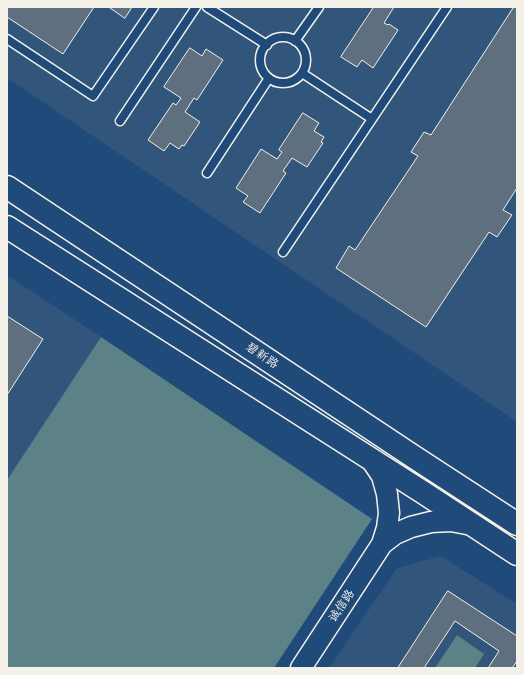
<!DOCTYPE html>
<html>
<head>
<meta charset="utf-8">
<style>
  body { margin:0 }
  #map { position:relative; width:524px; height:675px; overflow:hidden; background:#1f4a7a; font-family:"Shantell Sans",sans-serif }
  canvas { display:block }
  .frame { position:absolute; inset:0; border:8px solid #f4f1e8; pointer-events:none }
</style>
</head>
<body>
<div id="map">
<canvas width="524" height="675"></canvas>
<div class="frame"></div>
</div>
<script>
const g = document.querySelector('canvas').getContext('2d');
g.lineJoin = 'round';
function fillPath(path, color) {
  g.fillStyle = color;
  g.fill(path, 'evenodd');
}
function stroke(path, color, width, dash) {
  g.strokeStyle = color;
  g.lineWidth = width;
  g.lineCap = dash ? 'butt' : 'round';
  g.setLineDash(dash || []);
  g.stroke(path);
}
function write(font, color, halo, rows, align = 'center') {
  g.font = font + ' "Shantell Sans","LXGW WenKai TC",sans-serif';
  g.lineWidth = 3.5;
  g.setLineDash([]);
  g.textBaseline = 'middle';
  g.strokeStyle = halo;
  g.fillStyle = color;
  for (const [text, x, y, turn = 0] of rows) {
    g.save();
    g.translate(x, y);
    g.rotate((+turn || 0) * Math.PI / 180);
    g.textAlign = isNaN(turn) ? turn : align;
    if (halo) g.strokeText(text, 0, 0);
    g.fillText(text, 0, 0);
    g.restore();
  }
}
const built = new Path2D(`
  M7,7H517V422L7,78Z
  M7,275L101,337L7,480Z
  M441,556L517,604V668H329L397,568Z`);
const green = new Path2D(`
  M101,337L372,519L274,668H7V480Z
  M457,635L484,654L475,668H435Z`);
const building = new Path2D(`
  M7,7H94L63,54L7,17Z
  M109,7H132L125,18Z
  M374,7H394L384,23L388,25L389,24L398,30L373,68L362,60L357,67L341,57Z
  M512,7H517V188L503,210L512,215L497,237L489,232L426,327L336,268L349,246L355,250L418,156L411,152L424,132L431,135L513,8Z
  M190,48L202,56L206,49L223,60L197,100L194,98L185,112L200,122L184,146L182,145L179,149L170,143L164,151L148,140L173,103L176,105L181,98L164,87Z
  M303,113L319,123L314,131L324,137L321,142L323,143L307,167L292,158L283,171L286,173L260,213L243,202L248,196L236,188L261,149L277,159L282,152L279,150Z
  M7,316L43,339L7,395Z
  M448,591L517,636V661L512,668H488L499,651L455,621L424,668H398Z`);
const service = new Path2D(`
  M207,7L267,45
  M260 60a23 23 0 1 1 46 0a23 23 0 1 1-46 0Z
  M7,39L93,96L154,7
  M295,41L319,7
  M302,73L372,119
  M120,121L196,7
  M207,173L269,78
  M283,252L447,7`);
const tertiary = new Path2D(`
  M382,544L395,534L411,527L431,522L451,521L472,525
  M301,668L382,544L387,528L389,513L387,494L382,476L370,458`);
const secondary = new Path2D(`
  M7,187L414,457L517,524
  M7,227L424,493L517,554`);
const streetNames = [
  ["碧新路",262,356,34],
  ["诚信路",342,606,-57]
];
fillPath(built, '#32557c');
fillPath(green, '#5c8186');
fillPath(building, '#5e6f7f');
stroke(building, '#f4f1e8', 1);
stroke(service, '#f4f1e8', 11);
stroke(tertiary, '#f4f1e8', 23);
stroke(secondary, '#f4f1e8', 25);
stroke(service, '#1f4a7a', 8);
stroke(tertiary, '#1f4a7a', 20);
stroke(secondary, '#1f4a7a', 22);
write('12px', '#f4f1e8', '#1f4a7a', streetNames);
</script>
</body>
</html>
